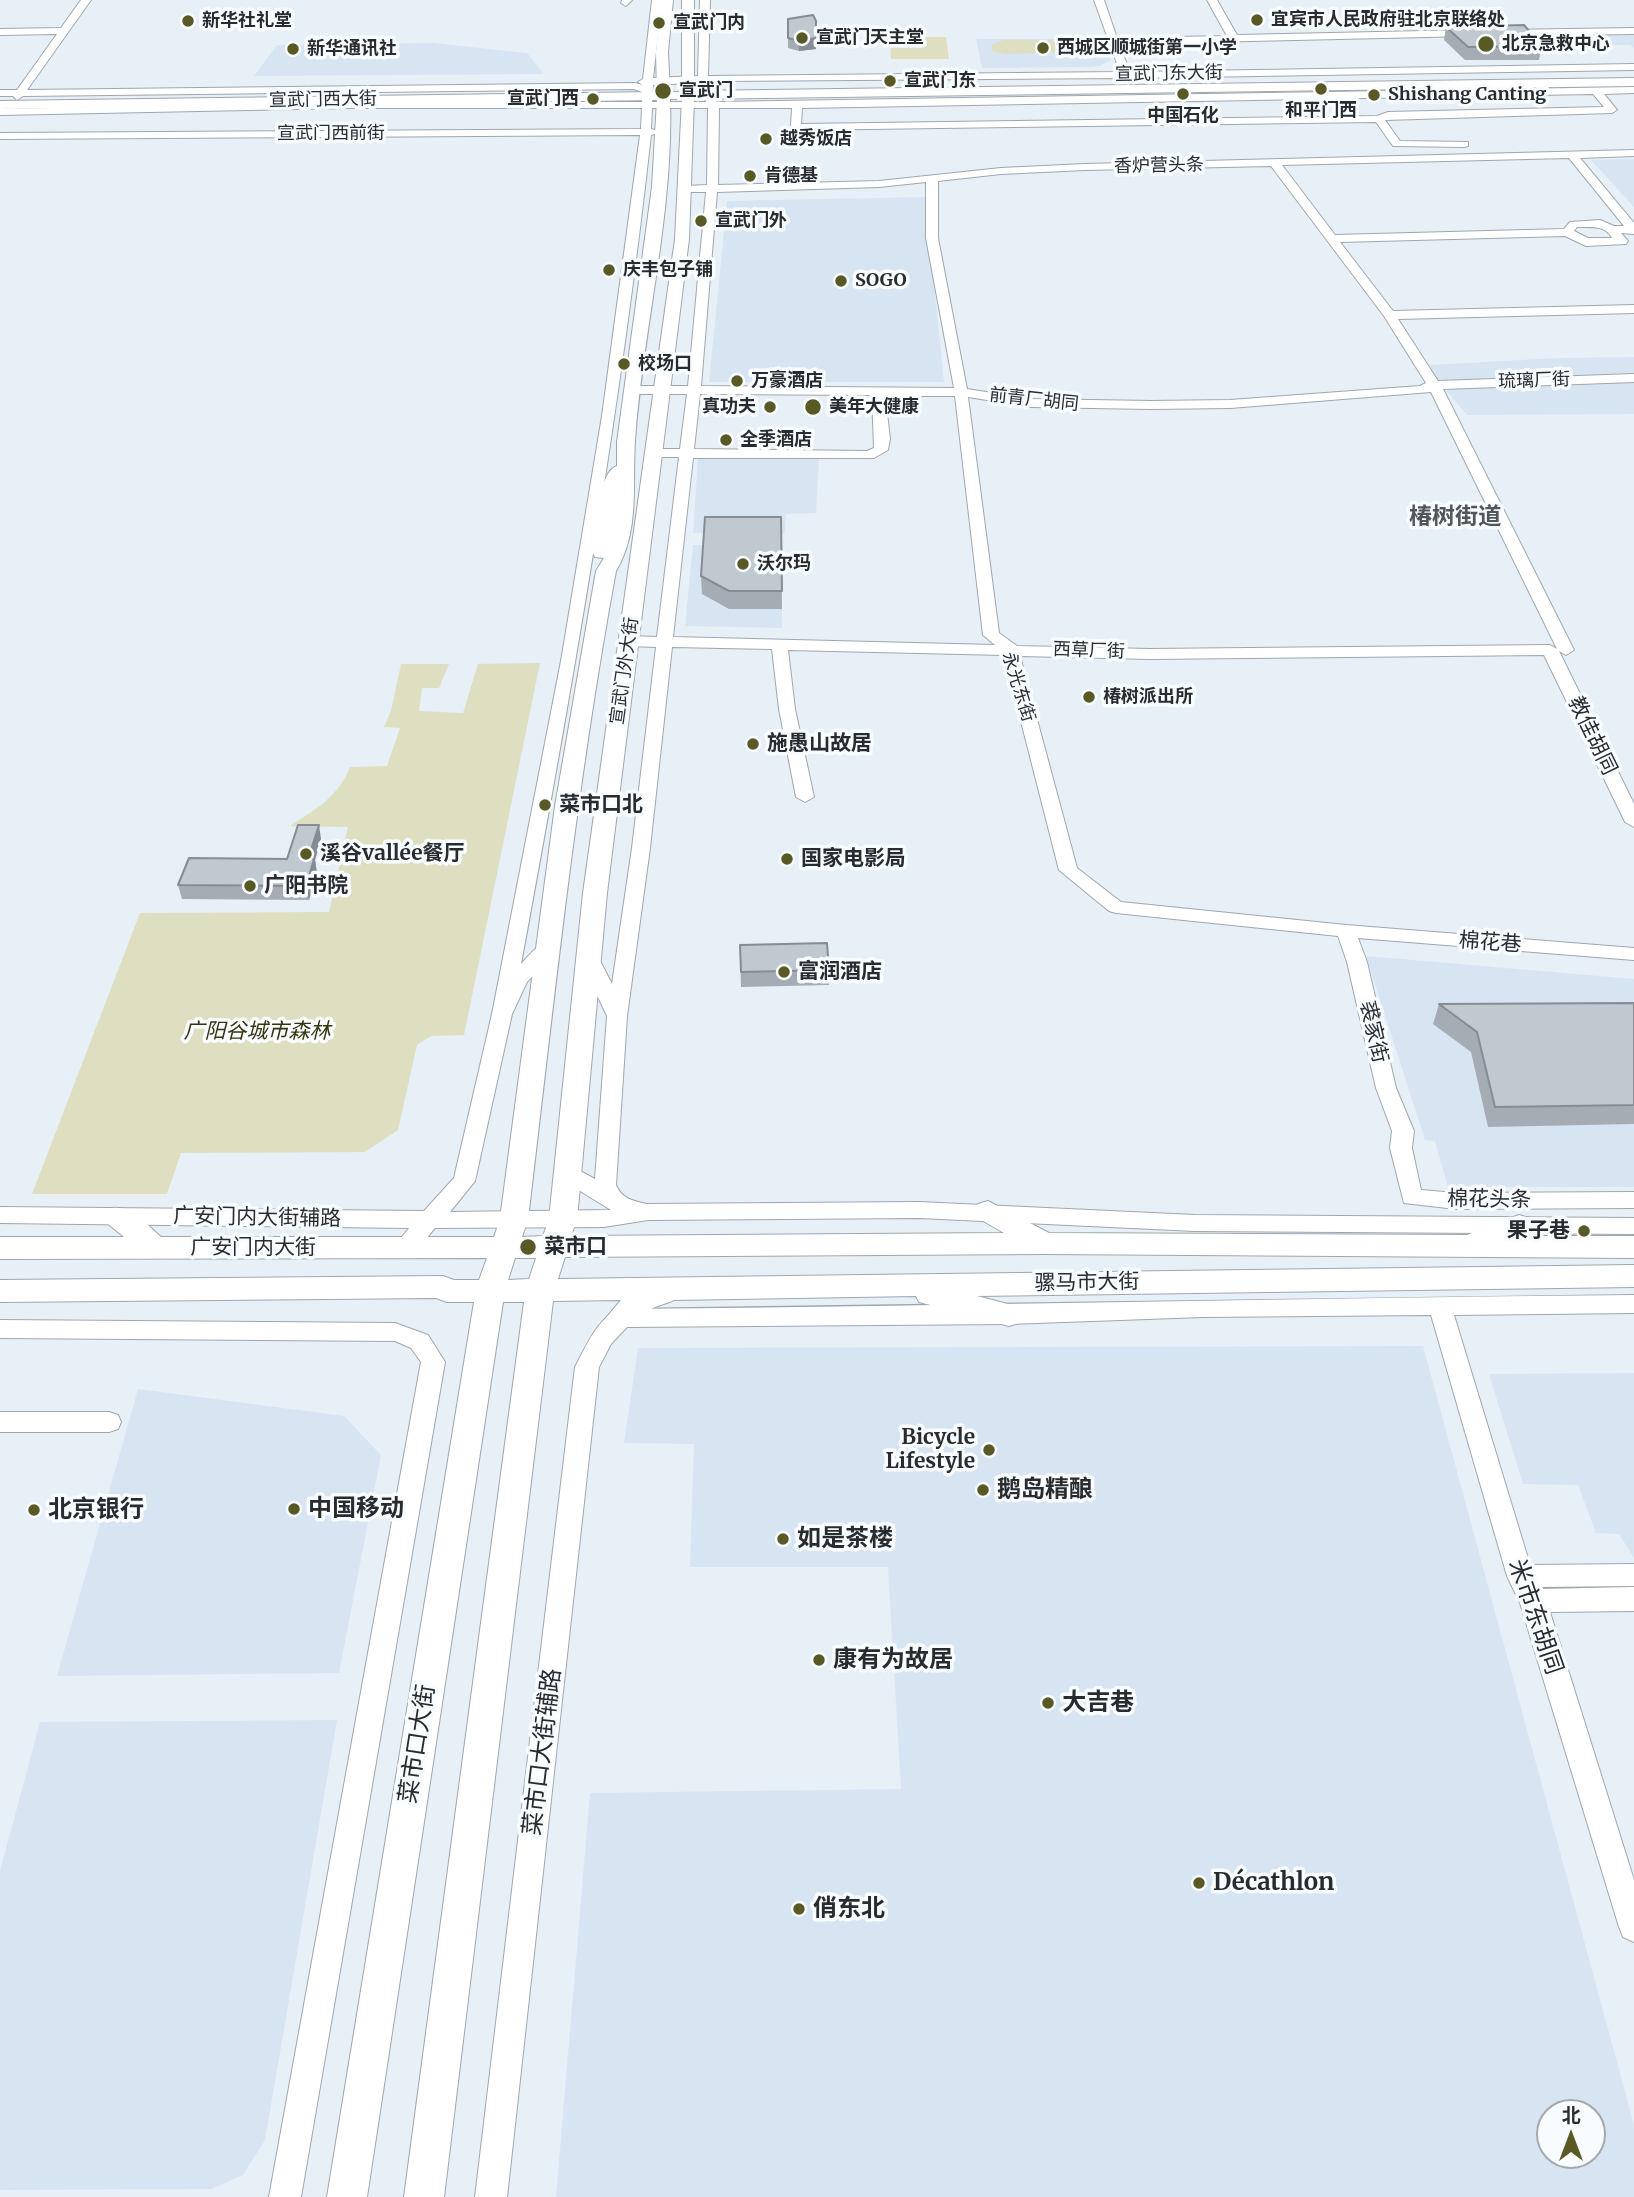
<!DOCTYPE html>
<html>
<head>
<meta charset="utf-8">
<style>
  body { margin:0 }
  #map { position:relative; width:1634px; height:2197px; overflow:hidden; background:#e7eff7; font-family:Merriweather,"Noto Sans SC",serif }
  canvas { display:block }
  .north { position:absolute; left:1536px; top:2099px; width:70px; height:70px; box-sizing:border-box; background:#f8fcff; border:2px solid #a5a9ac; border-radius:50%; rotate:0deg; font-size:19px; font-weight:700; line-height:28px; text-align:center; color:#292c2f }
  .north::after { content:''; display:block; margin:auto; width:24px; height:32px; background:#595925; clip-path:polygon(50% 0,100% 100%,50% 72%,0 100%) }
</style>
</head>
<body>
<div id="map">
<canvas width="1634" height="2197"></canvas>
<div class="north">北</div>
</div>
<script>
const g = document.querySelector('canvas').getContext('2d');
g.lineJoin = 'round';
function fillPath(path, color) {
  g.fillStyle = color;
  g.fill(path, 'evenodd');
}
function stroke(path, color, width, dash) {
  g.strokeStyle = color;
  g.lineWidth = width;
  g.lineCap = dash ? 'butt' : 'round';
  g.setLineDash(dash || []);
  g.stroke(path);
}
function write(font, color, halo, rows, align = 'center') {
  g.font = font + ' Merriweather,"Noto Sans SC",serif';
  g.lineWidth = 7;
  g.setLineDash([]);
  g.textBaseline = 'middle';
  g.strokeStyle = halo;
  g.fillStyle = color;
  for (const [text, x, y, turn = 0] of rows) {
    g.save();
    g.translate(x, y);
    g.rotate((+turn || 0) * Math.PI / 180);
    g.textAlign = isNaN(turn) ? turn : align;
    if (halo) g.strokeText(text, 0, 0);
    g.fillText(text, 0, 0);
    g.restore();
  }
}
const built = new Path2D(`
  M1634,34V48L1630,45H1587L1577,35Z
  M976,39H1105L1111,60L1100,66L1090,67L982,68Z
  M433,43L527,53L544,74L254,76L277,45Z
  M1634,159V207L1591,160Z
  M925,197L944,382H709L727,201Z
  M1634,357V414L1467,415L1436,378L1430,365L1558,358Z
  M698,458H819L816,513L786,514L785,533H693Z
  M693,545H782V628L685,626Z
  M1366,956L1634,979V1187H1448L1435,1141L1425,1140Z
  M1423,1346L1634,2125V2197H556L590,1793L901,1789L888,1567H690L694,1444L624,1443L638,1348ZM1550,2113H1592V2155H1550Z
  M1634,1373V1558L1619,1534L1596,1533L1578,1485L1523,1484L1489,1374Z
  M138,1389L344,1416L381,1455L339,1673L57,1676Z
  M337,1720L265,2140L243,2175L211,2189L0,2190V1871L40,1722Z`);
const green = new Path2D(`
  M890,37H946L949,59H891Z
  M1003,40H1051L1069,47L1070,52L1005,54L992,51V45Z
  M540,663L464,1035L431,1036L417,1045L398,1130L365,1152L181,1153L167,1194H32L140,913L329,912L348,827L290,826C315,810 339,796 350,767L387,766L400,728L384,727L391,711L401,664H449L439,688H422L419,711L463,713L478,664Z`);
const minor = new Path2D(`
  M81,0H91L27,90L635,83L643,85L638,82L643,79L652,0H662L653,78L698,76L700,0H710L708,76L1120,72L1094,0H1104L1117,38L1227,36L1207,0H1217L1237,35L1471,30L1476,33L1471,36L1119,44L1130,72L1634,64V70L1132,78L1133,82L1128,85L1122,78L722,81L703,82L691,87L687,83L653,85L652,102H706L702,90L707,87L712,90L716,102L1634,87V93L1604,94L1617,110L1612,113L1385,120L1400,141L1468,142V146L1464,147L1393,146L1376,122L796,130L791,127L792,108H719L718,185L879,181L1001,168L1085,164L1634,150V156L1580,158L1634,223V234L1621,233L1628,241L1626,244L1586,246L1565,236L1340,242L1393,311L1634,305V313L1398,319L1438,381L1634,374V382L1443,389L1574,650L1566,655L1559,651L1634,804V827L1625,822L1544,655L1150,659L1020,656L1077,868L1121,902L1346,925L1634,948V960L1358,938L1367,962L1396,1088L1414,1131L1412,1148L1421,1190L1456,1193L1634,1192V1208L1456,1209L1404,1203L1390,1148L1392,1131L1376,1088L1347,962L1338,936L1116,913L1109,911L1059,870L1004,655L788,650L795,709L814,797L805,802L796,797L779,709L772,649L672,647L650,848L627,1016L616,1185C622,1199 633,1201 647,1204L919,1202L1195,1215L1634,1218V1234L1195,1231L919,1218L648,1220L604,1227L435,1228C424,1240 414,1260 396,1254L393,1248L409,1228L0,1223V1207L424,1211L454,1178L492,1014L561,661L602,416L640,135L0,139V133L641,129L642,108H348L0,115V109L348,102H642V92L634,89L23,96L17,100L13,96H0V90H17L57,34L0,35V29L61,28ZM1593,94L1604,107L1388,112L1377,116L801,124L802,108ZM652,108H708L707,185L684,186L678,189L684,192H706L688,386H632L625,390L632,394H687L680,449H656L649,453L656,457H679L657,637L629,636L621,641L629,646L656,647L632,848L612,984L596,953H582L579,957L607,1016L595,1179L567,1164L559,1166L556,1172L559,1178L611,1210L450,1212L475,1181L512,1014L527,982L559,948L556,944C540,939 531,954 521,964C572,689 620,414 651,135L664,132L651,129ZM1569,158L1624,226H1614L1600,220L1570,222L1564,229L1335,235L1282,165ZM1271,166L1384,316L1426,383L1420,386L1230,400L1151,401L1031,399L967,389L938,238V181L1001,174L1085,170ZM926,182V238L954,388L701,386L717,192L879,187ZM1577,227C1591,227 1606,225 1612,238H1588L1574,231ZM1431,392L1557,649L1550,645L1150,649L1017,646L999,633L968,397L1031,407L1151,409L1230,408ZM700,394L872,395L874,448L867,451L694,449ZM885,396H955L983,635L995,645L673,637L693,458H874L888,450L890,439Z
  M622,0H632L626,6L621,3Z
  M1634,28V34L1503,36L1498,33L1503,30Z
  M1634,1295V1313L1454,1315L1530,1565L1634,1564V1586L1539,1587L1540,1589L1634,1587V1611L1550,1612L1634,1880V1942L1623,1937L1619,1927L1520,1603L1507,1576L1431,1315L1203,1317L1009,1324L627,1327L611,1344L599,1367L507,2197H475L575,1367C586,1347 598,1316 621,1309C959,1306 1296,1298 1634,1295Z
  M0,1320L395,1323L428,1335L445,1362L301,2197H269L421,1362L411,1348L395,1341L0,1338Z
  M0,1412H109L118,1415L121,1422L118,1429L109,1432H0Z`);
const major = new Path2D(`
  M661,0H673L668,52L670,92H682V0H694V91L1634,78V86L694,99L689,239L607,893L577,1219L571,1236L1004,1233L978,1218L974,1211L978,1204L988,1201L1049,1233L1467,1235L1519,1215L1529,1218L1533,1225L1529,1232L1520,1236H1634V1258L1044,1254L565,1257L558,1279L1634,1265V1287L977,1296L1019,1307L1024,1315L1019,1323L1009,1326L919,1302L916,1296L674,1300C666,1304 654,1306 646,1312C632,1321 629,1332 611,1326L606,1318L621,1300L553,1301L444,2197H404L524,1302H503L367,2197H327L474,1302H447L436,1298L0,1302V1280L443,1276L454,1280H479L487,1258L0,1259V1237H124L107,1223L103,1216L107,1209C129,1202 146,1224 161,1237H494L500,1219L555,806L596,571L604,558L595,557L593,553C594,535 598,471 617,466V442L652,187L657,100L0,109V101L657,92L656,52ZM670,99H682L675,239L583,893L549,1219L543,1236L522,1237L528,1219C554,1002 576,786 616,571C640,531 632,485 635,441C643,327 674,213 670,99ZM515,1258H536L529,1279L508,1280Z`);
const wall = new Path2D(`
  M788,19L816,49L799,51L788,48Z
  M1446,27L1542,46L1539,60H1465L1444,40Z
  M781,517L782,609H729L702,594L701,576Z
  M321,839L315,860L317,873L309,900L182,899L178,885L287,859Z
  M740,945L829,970V985L741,987Z
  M1634,1003V1124L1488,1127L1471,1052L1433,1024L1439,1004Z`);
const shadedWall = new Path2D(`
  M816,38V49L799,51V41Z
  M319,825L321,839L315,860L317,873L309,900L306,886L308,859Z`);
const building = new Path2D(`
  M813,15L816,21V38L799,41L788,38V19Z
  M1524,25L1542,46L1468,47L1446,27Z
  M705,517H781L782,591H729L701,576Z
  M298,825H319L308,859H314L306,886L178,885L189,858L287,859Z
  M827,943L829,970L741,972L740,945Z
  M1634,1003V1105L1495,1107L1477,1032L1439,1004Z`);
const markers = [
  [1257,20,7,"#595925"],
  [188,21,7,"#595925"],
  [659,23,7,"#595925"],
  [802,38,7,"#595925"],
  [1486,44,9,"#595925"],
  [1043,48,7,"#595925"],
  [293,49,7,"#595925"],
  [890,81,7,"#595925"],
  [1321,89,7,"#595925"],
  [663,91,9,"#595925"],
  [1183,94,7,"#595925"],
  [1374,95,7,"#595925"],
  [593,99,7,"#595925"],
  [766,139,7,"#595925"],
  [750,176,7,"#595925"],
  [701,221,7,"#595925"],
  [609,270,7,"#595925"],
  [841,281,7,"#595925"],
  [624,364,7,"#595925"],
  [737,381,7,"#595925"],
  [770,407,7,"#595925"],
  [813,407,9,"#595925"],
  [726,440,7,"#595925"],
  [743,564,7,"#595925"],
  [1089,697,7,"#595925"],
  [753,744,7,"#595925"],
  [545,805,7,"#595925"],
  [306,854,7,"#595925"],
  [787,859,7,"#595925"],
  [250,886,7,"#595925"],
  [784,972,7,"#595925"],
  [1584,1231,7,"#595925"],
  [528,1247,9,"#595925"],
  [989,1450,7,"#595925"],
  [983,1490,7,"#595925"],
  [294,1509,7,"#595925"],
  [34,1510,7,"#595925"],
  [783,1539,7,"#595925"],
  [819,1660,7,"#595925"],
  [1048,1703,7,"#595925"],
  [1199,1883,7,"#595925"],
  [799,1909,7,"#595925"]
];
const farPoinames = [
  ["宜宾市人民政府驻北京联络处",1271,20],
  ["新华社礼堂",202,21],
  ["宣武门内",673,23],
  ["宣武门天主堂",816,38],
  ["北京急救中心",1502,44],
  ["西城区顺城街第一小学",1057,48],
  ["新华通讯社",307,49],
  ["宣武门东",904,81],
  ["宣武门",679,91],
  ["Shishang Canting",1388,95],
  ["宣武门西",579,99,"right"],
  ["和平门西",1321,111,"center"],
  ["中国石化",1183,116,"center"],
  ["越秀饭店",780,139],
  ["肯德基",764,176],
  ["宣武门外",715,221],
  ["庆丰包子铺",623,270],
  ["SOGO",855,281],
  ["校场口",638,364],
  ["万豪酒店",751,381],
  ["真功夫",756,407,"right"],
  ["美年大健康",829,407],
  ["全季酒店",740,440],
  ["沃尔玛",757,564],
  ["椿树派出所",1103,697]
];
const farStreetnames = [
  ["宣武门东大街",1169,74,-1],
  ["宣武门西大街",323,100,-1],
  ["宣武门西前街",331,134],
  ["香炉营头条",1159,166,-1],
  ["琉璃厂街",1534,381,-2],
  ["前青厂胡同",1034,400,6],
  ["西草厂街",1089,651,2],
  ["宣武门外大街",625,671,-82],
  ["永光东街",1018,687,73]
];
const streetNames = [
  ["教佳胡同",1592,736,64],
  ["棉花巷",1490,943,4],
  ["裘家街",1373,1032,77],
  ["棉花头条",1489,1200,1],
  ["广安门内大街辅路",257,1218,1],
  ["广安门内大街",253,1248],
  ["骡马市大街",1087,1283,-1]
];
const poiNames = [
  ["施愚山故居",767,744],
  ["菜市口北",559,805],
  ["溪谷vallée餐厅",320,854],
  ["国家电影局",801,859],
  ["广阳书院",264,886],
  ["富润酒店",798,972],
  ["果子巷",1570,1231,"right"],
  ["菜市口",544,1247],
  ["Bicycle",975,1438,"right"],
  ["Lifestyle",975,1462,"right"]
];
const parkNames = [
  ["广阳谷城市森林",257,1032]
];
const farDistrictnames = [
  ["椿树街道",1455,517]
];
const nearPoinames = [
  ["鹅岛精酿",997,1490],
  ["中国移动",308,1509],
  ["北京银行",48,1510],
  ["如是茶楼",797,1539],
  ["康有为故居",833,1660],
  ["大吉巷",1062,1703],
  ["Décathlon",1213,1883],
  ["俏东北",813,1909]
];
const nearStreetnames = [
  ["米市东胡同",1535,1617,71],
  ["菜市口大街",418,1744,-81],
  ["菜市口大街辅路",543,1752,-83]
];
fillPath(built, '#d7e5f3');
fillPath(green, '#dedfc0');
stroke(minor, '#9fa7ae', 2);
stroke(major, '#9fa7ae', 2);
fillPath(minor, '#fff');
fillPath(major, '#fff');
fillPath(wall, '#a5acb3');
fillPath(shadedWall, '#868c92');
fillPath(building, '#c0c8d0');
stroke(building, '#868c92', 2);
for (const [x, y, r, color] of markers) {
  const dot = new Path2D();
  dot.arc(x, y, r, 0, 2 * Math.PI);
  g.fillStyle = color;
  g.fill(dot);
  stroke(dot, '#f8fcff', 2.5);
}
write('bold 18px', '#292c2f', '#f8fcff', farPoinames, 'left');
write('18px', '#292c2f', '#f8fcff', farStreetnames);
write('21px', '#292c2f', '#f8fcff', streetNames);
write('bold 21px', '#292c2f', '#f8fcff', poiNames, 'left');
write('italic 21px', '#35350e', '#f8fcff', parkNames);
write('bold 23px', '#4f565c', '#f8fcff', farDistrictnames);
write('bold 24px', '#292c2f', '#f8fcff', nearPoinames, 'left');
write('24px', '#292c2f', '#f8fcff', nearStreetnames);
</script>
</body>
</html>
